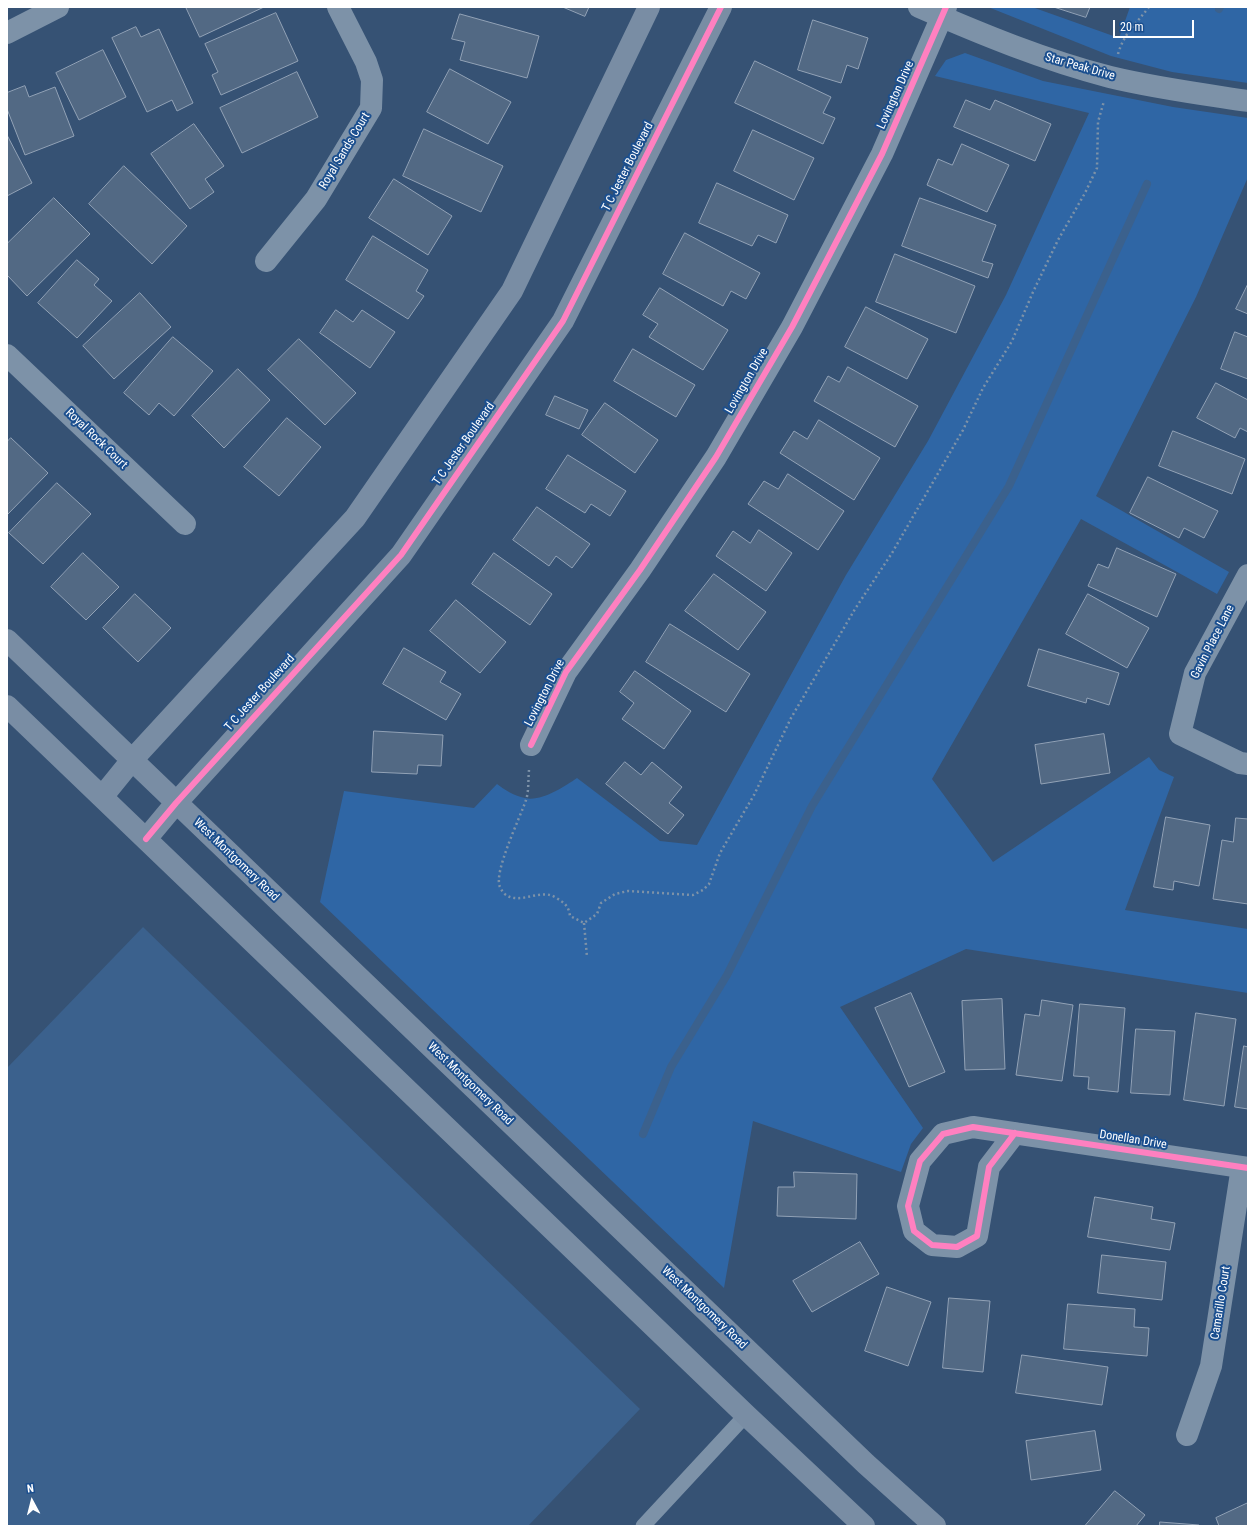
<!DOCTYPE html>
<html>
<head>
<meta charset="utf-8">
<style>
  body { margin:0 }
  #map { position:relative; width:1255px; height:1533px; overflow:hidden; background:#365274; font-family:"Roboto Condensed",sans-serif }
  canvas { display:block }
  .frame { position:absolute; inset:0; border:8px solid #fff; pointer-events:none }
  .north { position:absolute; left:12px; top:1481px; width:40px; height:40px; -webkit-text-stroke:3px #1b4f8f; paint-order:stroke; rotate:353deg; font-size:11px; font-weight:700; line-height:16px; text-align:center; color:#fff }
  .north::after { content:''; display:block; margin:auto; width:14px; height:18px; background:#fff; clip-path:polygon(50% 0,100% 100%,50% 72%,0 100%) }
  .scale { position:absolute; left:1113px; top:20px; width:81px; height:18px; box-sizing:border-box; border:2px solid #fff; border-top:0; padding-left:5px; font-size:12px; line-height:14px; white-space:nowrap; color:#fff; -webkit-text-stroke:3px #1b4f8f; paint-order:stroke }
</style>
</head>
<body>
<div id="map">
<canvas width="1255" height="1533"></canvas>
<div class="frame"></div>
<div class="north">N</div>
<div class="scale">20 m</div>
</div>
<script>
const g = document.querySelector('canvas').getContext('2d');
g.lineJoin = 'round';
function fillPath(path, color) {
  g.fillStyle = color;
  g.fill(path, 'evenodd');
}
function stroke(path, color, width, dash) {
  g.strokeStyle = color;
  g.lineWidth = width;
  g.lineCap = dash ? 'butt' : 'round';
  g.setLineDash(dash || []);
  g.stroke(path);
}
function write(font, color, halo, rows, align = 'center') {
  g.font = font + ' "Roboto Condensed",sans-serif';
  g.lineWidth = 4;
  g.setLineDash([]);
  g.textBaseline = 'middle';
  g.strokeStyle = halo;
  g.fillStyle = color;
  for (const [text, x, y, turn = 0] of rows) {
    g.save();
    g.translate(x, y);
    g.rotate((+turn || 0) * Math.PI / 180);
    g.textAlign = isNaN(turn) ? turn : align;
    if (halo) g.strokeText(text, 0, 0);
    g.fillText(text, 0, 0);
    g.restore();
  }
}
const green = new Path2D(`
  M988,7H1032L1119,38L1130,7H1248V83L1172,72L1111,56Z
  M965,53L1043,81L1173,107L1248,118V177L1196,297L1096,496L1229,572L1217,594L1081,519L932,779L993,862L1149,757L1159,770L1174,777L1125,910L1248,929V993L966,949L840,1007L923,1128L911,1144L901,1172L753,1121L724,1288L320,902L344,791L474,808L497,784C505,790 514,796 525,798C541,802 564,787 577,778L660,841L697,845L846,575L928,441L1006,295L1089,113L935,76L946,60Z`);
const water = new Path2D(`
  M143,927L640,1409L528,1526H7V1068Z`);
const stream = new Path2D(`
  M1219,9L1220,7
  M643,1134L671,1067L727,975L812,806L1009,486L1147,184`);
const building = new Path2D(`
  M186,7H264L200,37Z
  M563,7H589L585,16Z
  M1054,7H1090L1086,17Z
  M276,13L298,61L221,95L212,75L218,72L205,44Z
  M460,14L539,36L527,78L460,60L465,42L452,39Z
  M813,20L868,38L858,69L847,65L841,83L798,70Z
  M136,27L141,37L159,29L193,103L177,111L172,100L147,112L112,38Z
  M103,50L126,97L79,120L56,73Z
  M755,61L831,97L823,113L835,118L823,144L735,103Z
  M450,69L511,102L488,144L427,112Z
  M297,72L318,117L242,153L220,108Z
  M25,86L29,97L55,87L74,136L25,155L7,109V93Z
  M966,100L990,110L995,100L1051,124L1035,161L954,127Z
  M194,124L224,166L205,179L214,192L190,209L151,154Z
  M424,129L503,166L481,212L403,176Z
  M753,130L814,158L794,200L734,171Z
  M7,135L32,183L7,196Z
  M962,144L1009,165L987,212L927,185L938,159L952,165Z
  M124,166L187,226L152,264L89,204Z
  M394,179L452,216L428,255L369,218Z
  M717,183L788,215L776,243L758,235L752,246L699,223Z
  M54,198L90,234L27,296L7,275V244Z
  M920,198L996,225L982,261L993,264L988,278L902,246Z
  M685,233L760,273L746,299L731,291L723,306L663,274Z
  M373,236L428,270L416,291L424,296L408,319L346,280Z
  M895,254L975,286L956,333L876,302Z
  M77,260L99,279L94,285L112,301L77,338L38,303Z
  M1248,284V314L1236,309Z
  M660,288L728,330L703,370L649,337L658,324L643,315Z
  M140,293L171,327L114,379L83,346Z
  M866,307L928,339L907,379L845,347Z
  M336,310L353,322L362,310L395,332L370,368L320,333Z
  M1235,332L1248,337V379L1221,369Z
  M173,337L213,371L174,416L159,403L149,415L124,393Z
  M299,339L356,393L325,425L268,370Z
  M633,349L695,385L676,417L614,381Z
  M848,367L918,406L895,447L814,401L828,376L839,382Z
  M238,369L270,400L224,448L192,416Z
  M1216,383L1248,400V432L1240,428L1235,438L1197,418Z
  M555,396L588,410L579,429L546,415Z
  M605,403L658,440L635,473L582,435Z
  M287,418L321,447L279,496L244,467Z
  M819,420L880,458L854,500L780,453L794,431L807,439Z
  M1173,431L1245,459L1232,494L1159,466Z
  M11,438L48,473L7,515V442Z
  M568,455L626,491L610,516L591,504L585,513L546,489Z
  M788,474L844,511L818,550L748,504L764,481L778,489Z
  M1148,477L1218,511L1204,538L1184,528L1179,538L1130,513Z
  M57,483L91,514L43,564L9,533Z
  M537,507L590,544L572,568L556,556L549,566L513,540Z
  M759,530L792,553L766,591L716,556L733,531L750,543Z
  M1117,548L1176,574L1157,617L1088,586L1098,564L1108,568Z
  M83,553L119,587L86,620L51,587Z
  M494,553L552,594L530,625L472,584Z
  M714,574L766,612L738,650L685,611Z
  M135,594L171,628L138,662L103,628Z
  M1088,594L1149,628L1127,668L1066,634Z
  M456,600L506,642L480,673L430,631Z
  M670,624L750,674L726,712L646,662Z
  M404,648L446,672L440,682L461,694L446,720L383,684Z
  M1039,649L1119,673L1109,705L1087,698L1086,703L1028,686Z
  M635,671L691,711L664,749L622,719L634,703L620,692Z
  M374,731L443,735L441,766L418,765L417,774L372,772Z
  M1104,734L1110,773L1041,784L1035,745Z
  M625,762L641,775L652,762L682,787L669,803L684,815L668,834L606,784Z
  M1166,817L1210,825L1199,886L1174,881L1173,890L1154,887Z
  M1236,818L1248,819V904L1213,899L1222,840L1233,842Z
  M911,993L945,1072L909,1087L875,1008Z
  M1002,999L1005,1069L965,1070L962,1001Z
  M1042,1000L1073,1005L1062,1081L1016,1075L1025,1014L1039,1016Z
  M1080,1004L1125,1008L1118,1092L1088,1089L1089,1077L1074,1076Z
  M1196,1013L1236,1019L1224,1106L1184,1100Z
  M1136,1029L1175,1031L1170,1095L1131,1093Z
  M1244,1046L1248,1047V1109L1235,1107Z
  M794,1172L857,1174L856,1219L777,1216L778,1187H794Z
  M1095,1197L1153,1207L1151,1219L1175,1223L1170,1250L1088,1237Z
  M860,1242L879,1274L812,1312L793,1281Z
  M1102,1255L1166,1262L1162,1300L1098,1293Z
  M887,1287L931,1302L908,1366L865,1351Z
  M949,1298L990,1301L983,1372L943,1368Z
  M1068,1304L1135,1309L1134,1327L1149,1328L1147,1356L1064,1349Z
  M1022,1355L1108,1367L1102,1405L1016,1393Z
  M1095,1431L1101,1470L1031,1480L1026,1441Z
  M1115,1491L1145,1515L1136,1526H1085Z
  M1248,1503V1526H1219L1216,1518Z
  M1160,1522L1199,1525V1526H1160Z`);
const path = new Path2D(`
  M1118,54C1124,33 1136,24 1149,7
  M529,770C528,780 529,791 526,800C520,818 493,873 500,887C510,909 534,891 550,895C554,896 558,899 561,901C567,905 569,909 570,916L584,923L597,914L601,903L615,894L628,891L693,895L703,890L709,884L720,853L754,795L791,718L855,609L892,553L963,430L983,388L1012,341L1033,292L1058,240L1085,193L1097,168L1098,122L1104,101
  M584,923L587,957`);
const lane = new Path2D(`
  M643,1526L746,1415`);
const street = new Path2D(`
  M919,7C981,34 1044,60 1110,77C1155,88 1202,94 1248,101
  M7,33L58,7
  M266,261L316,199L371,108L372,80L366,62L338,7
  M7,355L185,524
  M1248,575L1195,673L1180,734L1240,763L1248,764
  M531,745L566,672L640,570L716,457L792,327L882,154L946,7
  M1015,1133L989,1167L977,1236L957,1247L932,1245L914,1231L908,1206L920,1161L943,1134L973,1127L1248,1168
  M1187,1435L1211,1366L1242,1167`);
const secondary = new Path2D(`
  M7,640L866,1464L935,1526
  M7,706L746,1415L864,1526
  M102,797L132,760L355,518L512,291L649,7
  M146,839L176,803L401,555L563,321L721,7`);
const cycleway = new Path2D(`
  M531,745L566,672L640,570L716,457L792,327L882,154L946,7
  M146,839L176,803L401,555L563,321L721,7
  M1015,1133L989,1167L977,1236L957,1247L932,1245L914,1231L908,1206L920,1161L943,1134L973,1127L1248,1168`);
const streetNames = [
  ["Star Peak Drive",1080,67,16],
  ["Lovington Drive",896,95,-66],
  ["Royal Sands Court",345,151,-59],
  ["T C Jester Boulevard",628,167,-63],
  ["Lovington Drive",747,381,-60],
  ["Royal Rock Court",96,439,44],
  ["T C Jester Boulevard",464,444,-55],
  ["Gavin Place Lane",1213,642,-63],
  ["T C Jester Boulevard",260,693,-48],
  ["Lovington Drive",545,693,-63],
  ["West Montgomery Road",236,860,44],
  ["West Montgomery Road",470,1084,44],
  ["Donellan Drive",1133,1140,9],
  ["Camarillo Court",1221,1303,-81],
  ["West Montgomery Road",704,1308,44]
];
fillPath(green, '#2f66a5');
fillPath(water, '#3b618d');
stroke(stream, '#3b618d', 8);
fillPath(building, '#526984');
stroke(building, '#92a2b6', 1);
stroke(path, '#7d92a8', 2.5, [2, 3]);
stroke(lane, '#7d92a8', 15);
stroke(street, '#7d92a8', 22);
stroke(secondary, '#798da4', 22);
stroke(cycleway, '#ff80c0', 6);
write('12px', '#fff', '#1b4f8f', streetNames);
</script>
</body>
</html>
